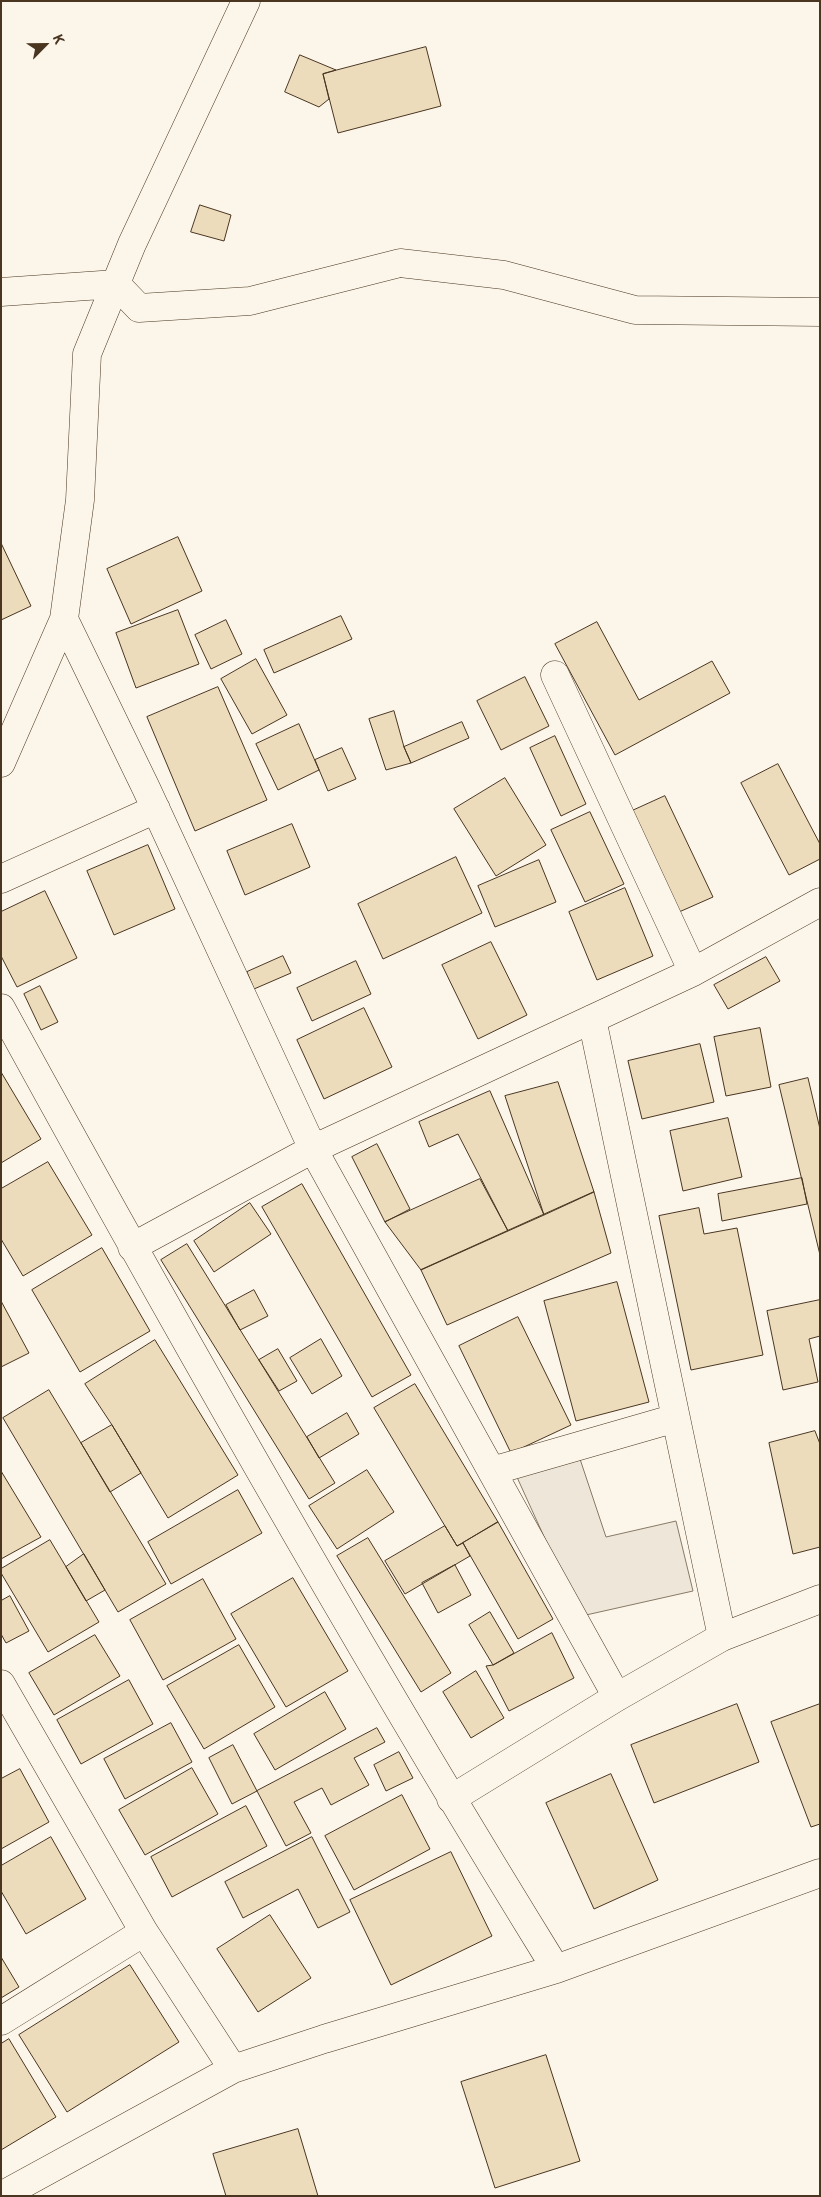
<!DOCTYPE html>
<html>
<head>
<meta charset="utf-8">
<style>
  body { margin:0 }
  #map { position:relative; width:821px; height:2197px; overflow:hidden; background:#fbf6e9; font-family:"DM Sans",sans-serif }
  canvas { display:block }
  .frame { position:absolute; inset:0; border:2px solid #4a3520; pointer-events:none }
  .north { position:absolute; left:20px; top:20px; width:50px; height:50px; -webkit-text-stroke:4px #fbf6e9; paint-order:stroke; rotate:67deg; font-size:14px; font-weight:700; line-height:20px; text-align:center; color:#4a3520 }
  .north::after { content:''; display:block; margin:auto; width:18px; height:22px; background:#4a3520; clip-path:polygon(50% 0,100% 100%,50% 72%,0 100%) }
</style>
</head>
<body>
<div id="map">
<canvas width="821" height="2197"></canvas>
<div class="frame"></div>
<div class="north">K</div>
</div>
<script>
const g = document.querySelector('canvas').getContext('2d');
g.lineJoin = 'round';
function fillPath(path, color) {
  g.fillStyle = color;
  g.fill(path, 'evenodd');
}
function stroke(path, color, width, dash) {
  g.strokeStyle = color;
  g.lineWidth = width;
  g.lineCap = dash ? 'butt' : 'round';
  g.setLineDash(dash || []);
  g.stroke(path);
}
const green = new Path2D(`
  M578,1453L606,1537L676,1521L693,1591L586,1615L551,1552L516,1475Z`);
const building = new Path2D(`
  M426,47L441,106L338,133L323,74Z
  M300,55L336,70L323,74L329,99L319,107L285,92Z
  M200,205L231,215L224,241L191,232Z
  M178,537L202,591L131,624L107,569Z
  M1,543L31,606L1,620Z
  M178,610L199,664L136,688L116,633Z
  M341,616L352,639L274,673L264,650Z
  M226,620L242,654L211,669L195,635Z
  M597,622L639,700L712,661L730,693L615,755L555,644Z
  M256,659L287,715L252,734L221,679Z
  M525,677L549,726L501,750L477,701Z
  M218,687L267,800L195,831L147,717Z
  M394,711L404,747L411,763L386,770L369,719Z
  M462,722L469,738L411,763L404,747Z
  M299,724L319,770L278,790L256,744Z
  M555,736L586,804L561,816L530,748Z
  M342,748L356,779L328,791L315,760Z
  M778,764L820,844V859L789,875L741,783Z
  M505,778L546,845L496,876L454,809Z
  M665,796L713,897L679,912L632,811Z
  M590,812L624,884L585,902L551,830Z
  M292,824L310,867L245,895L227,851Z
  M148,845L175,909L114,935L87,871Z
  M456,857L482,913L383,959L358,904Z
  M539,860L556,902L495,927L478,886Z
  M625,888L653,956L597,980L569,912Z
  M45,891L77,958L17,987L1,956V912Z
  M491,942L527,1015L478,1039L442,965Z
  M283,956L291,973L254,989L247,972Z
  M766,957L780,981L728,1009L714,985Z
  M356,961L371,994L312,1021L297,988Z
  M40,986L58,1022L41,1030L24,994Z
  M364,1008L392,1067L324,1099L297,1040Z
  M760,1028L771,1087L726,1096L714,1037Z
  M700,1044L714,1102L642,1119L628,1061Z
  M1,1072L41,1139L1,1163Z
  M808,1078L820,1129V1255L779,1085Z
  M558,1082L594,1192L544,1215L505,1096Z
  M490,1091L544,1215L508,1231L458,1134L429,1147L419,1122Z
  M728,1118L742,1177L683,1191L670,1131Z
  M377,1144L410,1209L385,1222L352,1157Z
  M48,1162L92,1235L23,1276L1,1239V1189Z
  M802,1178L807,1204L722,1221L718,1194Z
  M480,1179L508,1231L421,1270L385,1222Z
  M302,1184L411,1375L372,1397L262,1207Z
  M594,1192L611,1253L447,1325L421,1270Z
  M250,1203L271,1234L214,1272L194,1241Z
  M699,1208L704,1234L737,1228L763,1355L691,1370L659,1216Z
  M187,1244L335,1483L309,1499L161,1260Z
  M102,1248L150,1331L80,1372L32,1290Z
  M617,1282L649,1402L576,1421L544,1301Z
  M254,1290L268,1316L240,1330L226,1305Z
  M820,1300V1336L809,1339L818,1382L783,1390L767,1311Z
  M1,1301L29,1353L1,1367Z
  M518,1317L571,1425L511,1453L459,1346Z
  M321,1339L342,1376L312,1394L290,1358Z
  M155,1340L238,1475L168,1518L112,1425L85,1384Z
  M278,1349L297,1381L279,1391L259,1360Z
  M415,1384L498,1522L457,1546L374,1408Z
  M49,1390L166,1584L118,1612L3,1418Z
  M347,1413L359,1434L319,1458L307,1437Z
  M112,1425L141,1473L110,1492L81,1443Z
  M815,1431L820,1444V1547L793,1554L769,1443Z
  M367,1470L394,1512L337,1549L309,1506Z
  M1,1471L41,1537L1,1559Z
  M238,1490L262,1533L171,1584L148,1542Z
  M498,1522L553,1619L518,1639L463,1543Z
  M445,1526L457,1546L463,1543L470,1556L405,1594L385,1561Z
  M368,1538L451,1673L421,1692L337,1556Z
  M50,1540L99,1622L48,1652L1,1573V1569Z
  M84,1554L105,1590L86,1601L66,1567Z
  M455,1565L471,1595L438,1613L422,1583Z
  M293,1578L348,1671L286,1707L231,1614Z
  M203,1579L236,1639L163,1680L130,1620Z
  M10,1596L29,1631L6,1643L1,1634V1601Z
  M490,1612L514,1653L493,1665L469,1625Z
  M552,1633L574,1678L509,1711L486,1666L493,1665Z
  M95,1635L120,1676L54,1715L29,1673Z
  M239,1645L275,1707L204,1749L167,1686Z
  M476,1671L504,1718L471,1738L443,1692Z
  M129,1680L153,1724L81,1764L57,1720Z
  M325,1692L346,1729L275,1770L254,1734Z
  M737,1704L759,1762L654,1803L631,1745Z
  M820,1704V1824L811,1827L771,1722Z
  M171,1723L192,1762L125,1799L104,1759Z
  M377,1728L385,1742L354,1758L369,1785L331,1805L322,1788L294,1802L311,1833L286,1846L257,1791Z
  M233,1745L257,1791L232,1804L209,1758Z
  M399,1752L413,1778L386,1791L374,1765Z
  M192,1768L218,1814L145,1855L119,1810Z
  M20,1769L49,1822L1,1849V1779Z
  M611,1774L658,1880L594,1909L546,1803Z
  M402,1795L430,1849L354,1890L325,1836Z
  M246,1806L267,1846L172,1897L151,1857Z
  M51,1837L86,1899L26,1934L1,1891V1866Z
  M312,1837L350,1912L318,1928L298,1889L243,1918L225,1882Z
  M451,1852L492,1936L391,1985L350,1900Z
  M270,1915L311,1978L258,2012L217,1949Z
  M1,1957L19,1987L1,1998Z
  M130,1965L179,2042L67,2112L19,2035Z
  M9,2039L56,2117L1,2150V2044Z
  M546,2055L580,2161L495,2188L461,2082Z
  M298,2129L318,2196H226L213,2154Z`);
const minor = new Path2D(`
  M1,292L116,284L139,308L250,301L400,263L504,275L635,310L820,312
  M64,619L146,788L313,1149L617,1697
  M555,675L693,972
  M1,763L64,619L80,500L87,354L132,244L246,1
  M1,879L156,809
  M1,1008C179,1333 361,1654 556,1969
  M592,1019L722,1637
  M132,1247L313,1149L693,972L820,902
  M492,1471L676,1418
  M1,1684L144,1932L233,2069
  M451,1799L617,1697L722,1637L820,1599
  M1,2021L144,1932
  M1,2196L233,2069L324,2039L556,1969L820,1873`);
fillPath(green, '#ede6d9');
stroke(green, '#887966', 1);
fillPath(building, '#ecdcbc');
stroke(building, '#4a3520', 1);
stroke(minor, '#4a3520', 29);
stroke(minor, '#fbf6e9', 28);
</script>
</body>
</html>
